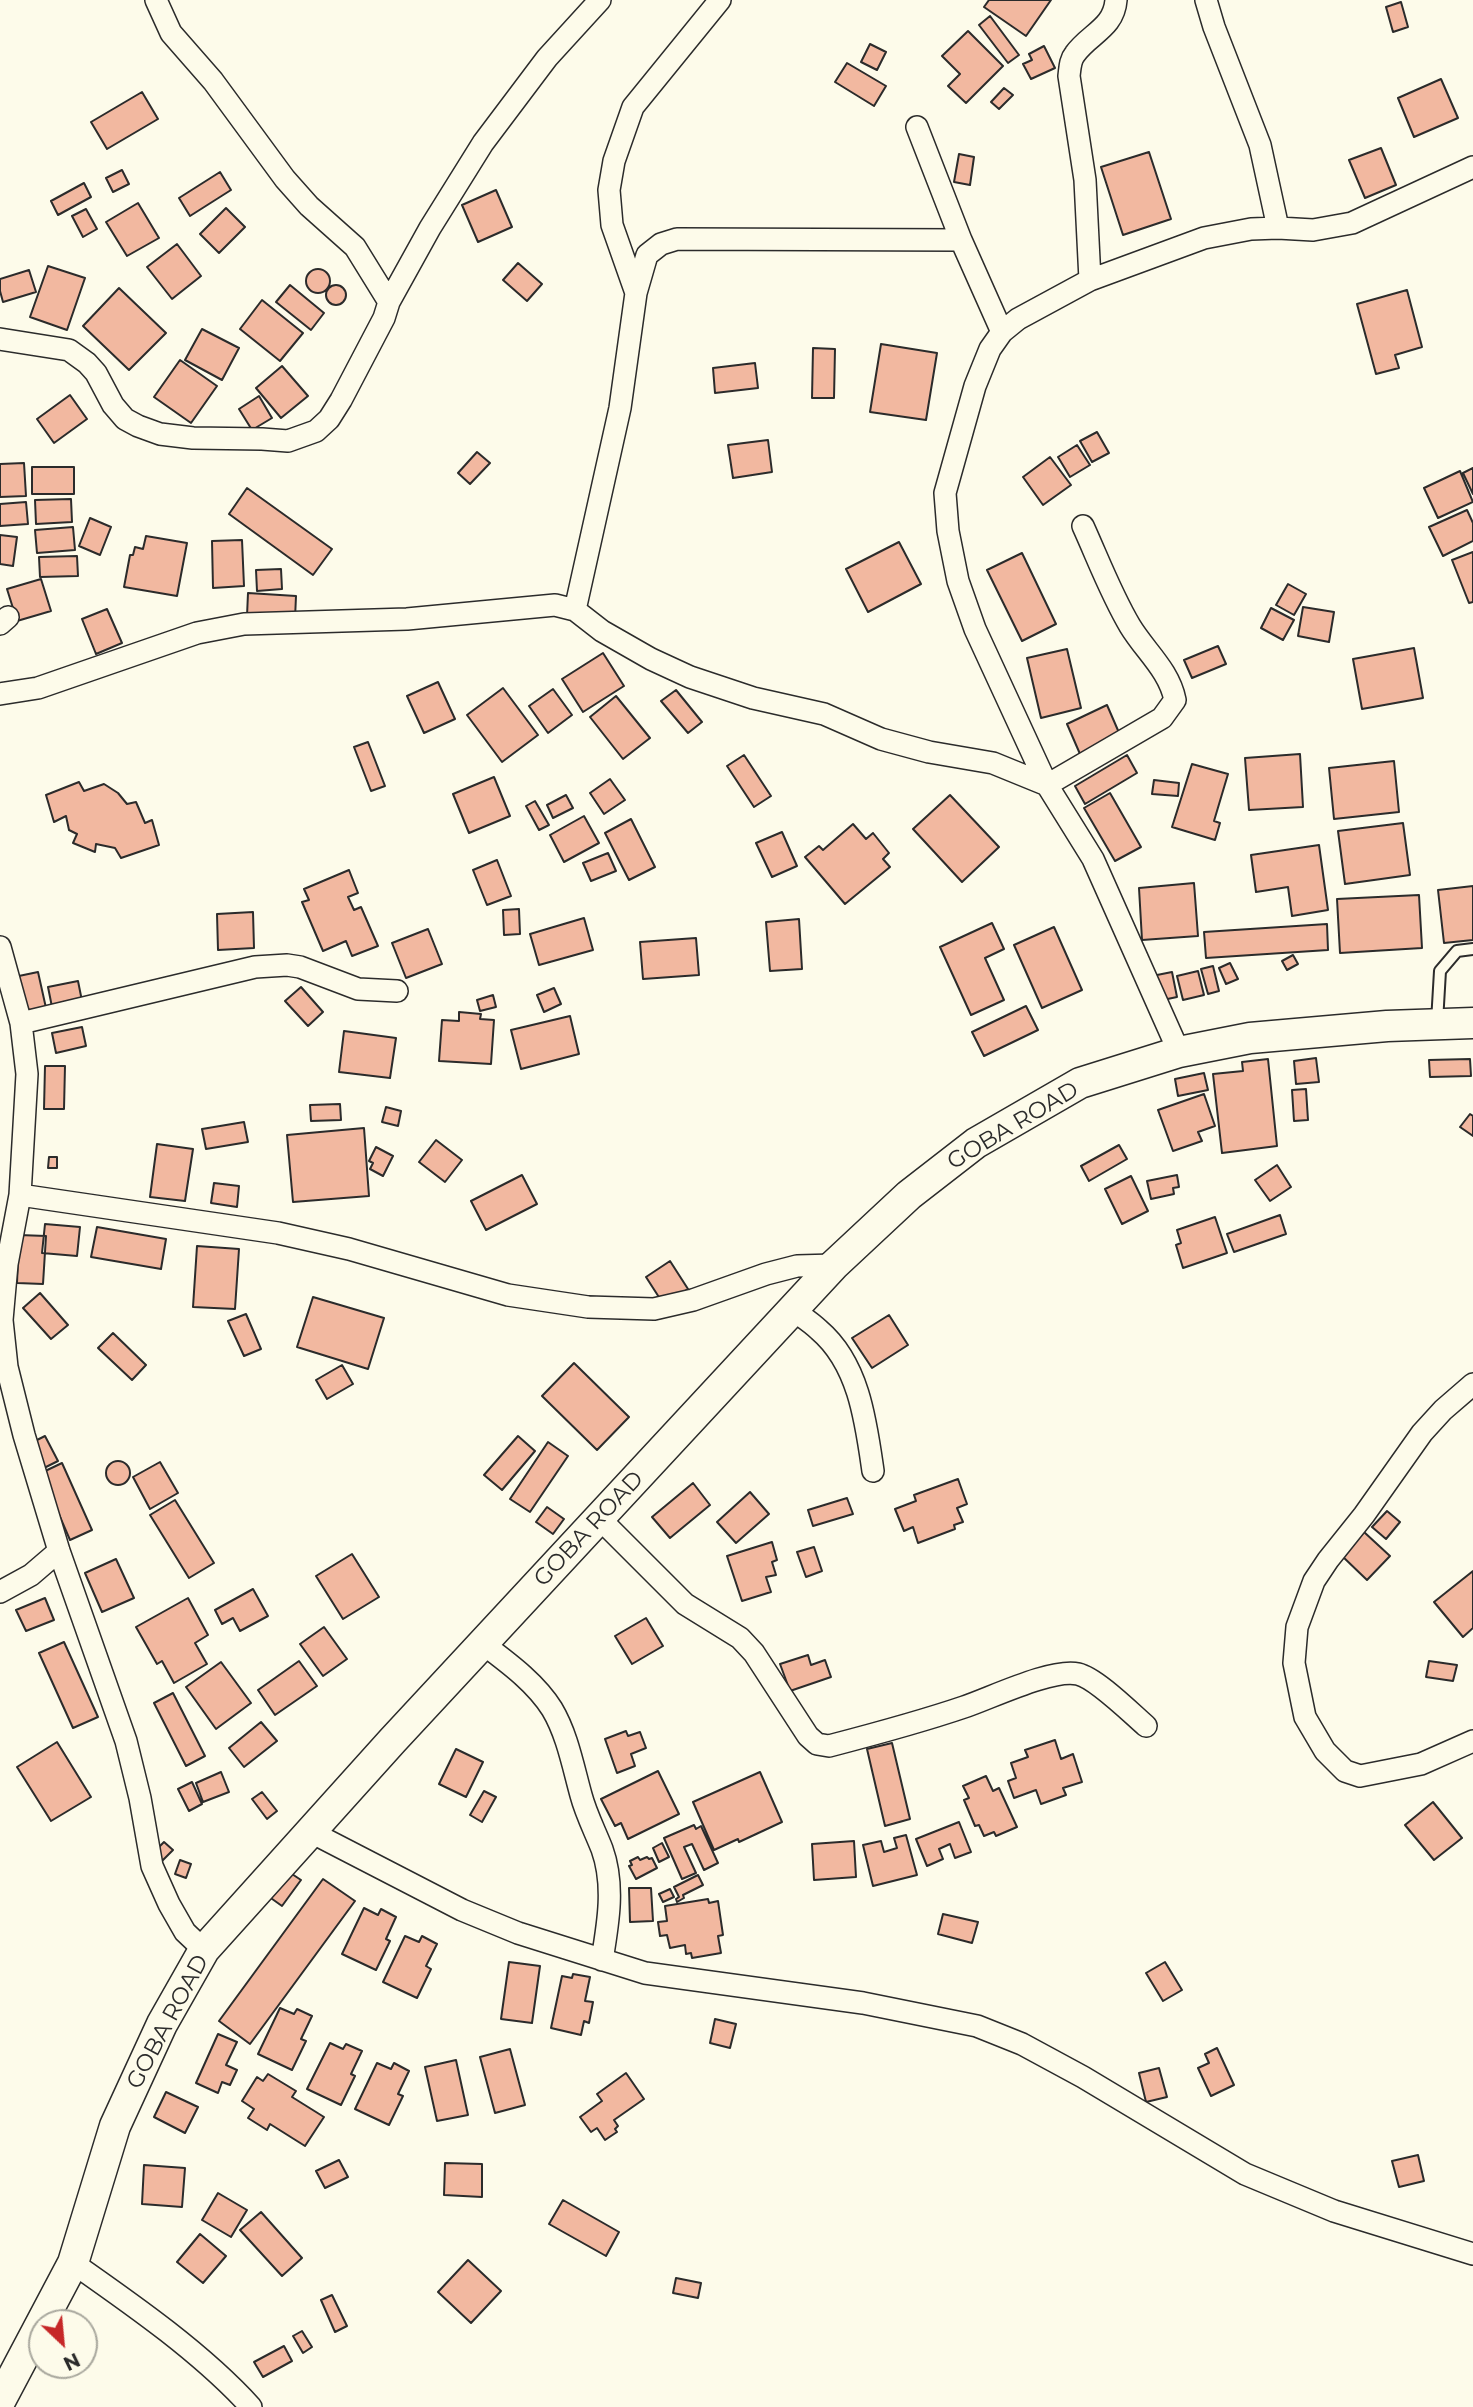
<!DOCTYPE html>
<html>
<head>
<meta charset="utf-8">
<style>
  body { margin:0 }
  #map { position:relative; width:1473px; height:2407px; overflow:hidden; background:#fdfbea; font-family:Montserrat,sans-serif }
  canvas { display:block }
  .north { position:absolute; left:28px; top:2309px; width:70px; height:70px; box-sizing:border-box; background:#fdfbea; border:2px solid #a9a89e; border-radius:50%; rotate:154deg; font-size:19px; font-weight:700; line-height:28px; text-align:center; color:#2b2b2b }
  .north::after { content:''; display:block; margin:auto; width:24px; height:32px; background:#c62828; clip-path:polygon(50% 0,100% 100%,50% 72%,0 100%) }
</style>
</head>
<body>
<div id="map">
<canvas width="1473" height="2407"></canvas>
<div class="north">N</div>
</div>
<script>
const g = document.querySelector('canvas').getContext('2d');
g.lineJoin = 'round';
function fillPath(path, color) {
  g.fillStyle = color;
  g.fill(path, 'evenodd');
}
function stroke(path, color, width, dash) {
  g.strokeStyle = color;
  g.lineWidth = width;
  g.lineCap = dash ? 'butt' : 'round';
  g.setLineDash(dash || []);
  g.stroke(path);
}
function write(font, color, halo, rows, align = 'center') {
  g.font = font + ' Montserrat,sans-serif';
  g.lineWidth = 5;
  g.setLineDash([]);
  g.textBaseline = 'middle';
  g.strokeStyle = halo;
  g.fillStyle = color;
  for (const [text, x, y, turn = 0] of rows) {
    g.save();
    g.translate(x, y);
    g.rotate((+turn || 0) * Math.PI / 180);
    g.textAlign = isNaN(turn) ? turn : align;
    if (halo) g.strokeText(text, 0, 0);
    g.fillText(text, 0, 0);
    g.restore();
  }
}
const building = new Path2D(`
  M989,0H1051L1026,36L984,7Z
  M1401,2L1408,27L1393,32L1386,7Z
  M990,16L1019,55L1008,63L979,25Z
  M968,31L1003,66L966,103L948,86L960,74L942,56Z
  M870,44L886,52L877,70L861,62Z
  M1044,46L1055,68L1031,79L1023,64L1032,60L1029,54Z
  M847,63L886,86L874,106L835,82Z
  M1441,79L1458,118L1414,137L1398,98Z
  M1004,88L1013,95L999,109L991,102Z
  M142,92L158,119L107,149L91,122Z
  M1381,148L1396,185L1365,198L1349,160Z
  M1149,152L1171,219L1123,235L1101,167Z
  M959,154L974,157L970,185L954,182Z
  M122,170L129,184L113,192L106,178Z
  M220,172L231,190L190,216L179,198Z
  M84,183L91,197L58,215L51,201Z
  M496,190L512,227L478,242L462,205Z
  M138,203L159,238L127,256L106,222Z
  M226,208L245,227L219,253L200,234Z
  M86,209L97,229L83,237L72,216Z
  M177,244L201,276L172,299L147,267Z
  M518,263L542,284L527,301L503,280Z
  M48,266L85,278L67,330L30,317Z
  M306 281a12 12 0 1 1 24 0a12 12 0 1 1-24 0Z
  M29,270L36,292L3,302L0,291V279Z
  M326 295a10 10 0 1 1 20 0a10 10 0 1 1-20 0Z
  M290,285L324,313L311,330L276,302Z
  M119,288L166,333L129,370L83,326Z
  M1407,290L1422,347L1395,355L1399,368L1376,374L1357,304Z
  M262,300L303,333L280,361L240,329Z
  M202,329L239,348L222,380L185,360Z
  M881,344L937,353L926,420L870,412Z
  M813,348L835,349L834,398H812Z
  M180,360L217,386L191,423L154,397Z
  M755,363L758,388L715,393L713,368Z
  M282,366L308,396L281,418L256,388Z
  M70,395L87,419L54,443L37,419Z
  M259,396L272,418L252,430L239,409Z
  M1097,432L1109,453L1092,462L1080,441Z
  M768,440L772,472L733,478L728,445Z
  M1077,445L1090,465L1070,477L1058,457Z
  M477,452L490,463L470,484L458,473Z
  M1050,457L1071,485L1043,505L1023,477Z
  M24,463L26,496L0,497V464Z
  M32,467H74V494H32Z
  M1473,468V494L1463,473Z
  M1460,471L1473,502L1438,518L1424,488Z
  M247,488L332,549L313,575L229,514Z
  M71,499L72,522L36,524L35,500Z
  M26,502L28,524L0,526V504Z
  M1467,510L1473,523V541L1443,556L1429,527Z
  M90,518L111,527L100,555L79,546Z
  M73,527L75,550L37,553L35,530Z
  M0,535L17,537L13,566L0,564Z
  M146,536L187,543L177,596L124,587L130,555H133L135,547L143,549Z
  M242,540L244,586L213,588L212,541Z
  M899,542L921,584L868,612L846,569Z
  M1473,552V602L1469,603L1452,560Z
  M1022,553L1056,624L1022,641L987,570Z
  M77,556L78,576L40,577L39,557Z
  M281,569L282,589L257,591L256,570Z
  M41,579L51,611L17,621L7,589Z
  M1288,584L1306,594L1294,615L1276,605Z
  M248,593L296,596L295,619L247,616Z
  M1303,607L1334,612L1329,642L1298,636Z
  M1271,608L1294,620L1283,640L1261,628Z
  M107,609L122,643L96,654L82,619Z
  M1218,646L1226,664L1192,678L1184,660Z
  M1414,648L1423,698L1362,709L1353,659Z
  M1067,649L1081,708L1041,718L1027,658Z
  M603,653L624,686L583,712L562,679Z
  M438,682L455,719L424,733L407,696Z
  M503,688L538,735L502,762L467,715Z
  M553,689L572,715L548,733L529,706Z
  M676,690L702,722L688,733L661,701Z
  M616,696L650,738L623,759L590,717Z
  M1107,705L1120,735L1080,754L1067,724Z
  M368,742L385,786L371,791L354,747Z
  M1300,754L1303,807L1249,810L1245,758Z
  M744,755L771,796L754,807L727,766Z
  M1127,755L1137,773L1085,804L1075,786Z
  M1394,761L1399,812L1334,819L1329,768Z
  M1192,764L1228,774L1214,821L1220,823L1215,840L1172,827Z
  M494,777L510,816L469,833L453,794Z
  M610,779L625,800L604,814L590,793Z
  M1154,780L1179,783L1178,796L1152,794Z
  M79,782L84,791L104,784L118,793L127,804L136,802L145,823L152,820L159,845L121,858L115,848L96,844L95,852L73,843L77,834L69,830L66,816L54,822L46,795Z
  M1110,793L1141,847L1115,861L1084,808Z
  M566,795L573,808L553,818L547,805Z
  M950,795L999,847L962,882L913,829Z
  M535,801L549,825L539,830L526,806Z
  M584,816L599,843L564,862L550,835Z
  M631,819L655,867L629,880L605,833Z
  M1403,823L1410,875L1345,884L1338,831Z
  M853,824L866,839L873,833L889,853L883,859L890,867L845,904L805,857L819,846L823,850Z
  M782,832L797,866L772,877L756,843Z
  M1319,845L1328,910L1292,916L1288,887L1256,892L1251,855Z
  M608,853L616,871L591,881L583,863Z
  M497,860L511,896L487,905L473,870Z
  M349,870L358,893L348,897L354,910L361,907L378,946L352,956L346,941L323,951L302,902L309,900L304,889Z
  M1194,883L1198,936L1142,940L1139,888Z
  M1473,886V940L1444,943L1438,890Z
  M1419,895L1422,948L1340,953L1337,899Z
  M519,909L520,934L504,935L503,910Z
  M253,912L254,948L218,950L217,914Z
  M584,918L593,950L539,965L530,934Z
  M799,919L802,969L770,971L766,922Z
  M992,923L1004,949L985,958L1004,1000L971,1015L940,947Z
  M1327,924L1328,950L1206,958L1204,932Z
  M1054,927L1082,990L1042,1008L1014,945Z
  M428,929L442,964L406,978L392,943Z
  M696,938L699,975L643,979L640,942Z
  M1293,955L1298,964L1287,970L1282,961Z
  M1230,963L1238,979L1226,984L1219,968Z
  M1213,966L1219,991L1208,994L1201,969Z
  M1198,971L1204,995L1183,1000L1177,976Z
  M38,972L46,1008L21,1013L14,977Z
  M1172,972L1177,997L1158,1001L1152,976Z
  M78,981L82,1001L52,1007L48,987Z
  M301,987L323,1012L308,1026L285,1001Z
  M554,988L561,1004L544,1012L537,995Z
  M493,995L496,1007L480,1011L477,1000Z
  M1026,1006L1038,1030L984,1056L972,1032Z
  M459,1012L481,1014L480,1019L494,1020L491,1064L439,1061L442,1020L459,1021Z
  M570,1016L579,1054L521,1069L511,1030Z
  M82,1027L86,1046L56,1053L52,1033Z
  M344,1031L396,1038L390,1078L339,1072Z
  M1316,1058L1319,1082L1296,1084L1294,1061Z
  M1268,1059L1277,1146L1222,1153L1213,1074L1243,1071L1242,1062Z
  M1470,1059L1471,1076L1430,1077L1429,1060Z
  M45,1066H65L64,1109H44Z
  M1204,1073L1208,1090L1178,1096L1175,1079Z
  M1306,1089L1308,1120L1294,1121L1292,1090Z
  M1204,1094L1215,1126L1198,1132L1202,1141L1173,1151L1158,1110Z
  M340,1104L341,1120L311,1121L310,1105Z
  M386,1107L401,1111L398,1126L382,1122Z
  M1470,1114L1473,1116V1136L1460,1127Z
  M244,1122L248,1142L206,1149L202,1129Z
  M364,1128L369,1196L293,1202L287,1135Z
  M436,1140L462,1160L445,1182L419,1162Z
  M157,1144L193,1149L185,1201L150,1197Z
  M1119,1145L1127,1159L1089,1181L1081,1166Z
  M376,1147L393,1156L383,1176L370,1169L373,1163L369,1161Z
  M49,1157H57V1168H48Z
  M1277,1165L1291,1187L1270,1201L1255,1180Z
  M522,1175L537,1204L486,1230L471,1201Z
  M1177,1175L1179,1187L1173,1188L1174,1194L1151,1199L1147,1181Z
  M1131,1176L1148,1211L1122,1224L1105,1189Z
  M214,1183L239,1186L237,1207L211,1203Z
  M1280,1215L1286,1234L1234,1252L1227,1234Z
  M1215,1217L1227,1253L1183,1268L1176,1245L1181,1243L1177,1230Z
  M45,1224L80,1227L77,1256L42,1253Z
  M97,1227L166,1239L161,1269L91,1257Z
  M19,1235L46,1236L43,1284L17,1283Z
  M197,1246L239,1249L235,1309L193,1307Z
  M670,1261L688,1289L664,1305L646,1277Z
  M40,1293L68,1325L51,1339L23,1308Z
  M313,1297L384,1318L368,1369L297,1347Z
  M246,1314L261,1349L244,1356L228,1321Z
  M889,1315L908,1345L872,1368L852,1338Z
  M113,1333L146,1365L132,1380L98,1348Z
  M574,1363L629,1417L597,1450L542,1396Z
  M342,1365L353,1384L327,1399L316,1380Z
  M45,1436L58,1461L42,1469L29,1444Z
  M518,1436L535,1451L502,1490L484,1475Z
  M548,1442L568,1456L530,1512L510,1499Z
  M106 1473a12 12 0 1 1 24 0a12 12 0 1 1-24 0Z
  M160,1462L178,1493L150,1509L133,1477Z
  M62,1463L92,1530L70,1540L41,1473Z
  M958,1479L967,1504L957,1508L963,1522L954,1525L955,1529L918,1543L913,1527L904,1531L895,1509L916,1501L914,1495Z
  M693,1483L710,1505L670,1538L652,1517Z
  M750,1492L769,1514L736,1543L717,1522Z
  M847,1498L853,1514L813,1526L808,1510Z
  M175,1500L214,1563L189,1578L150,1515Z
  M547,1507L564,1519L553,1534L536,1522Z
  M1387,1511L1400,1522L1386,1539L1372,1527Z
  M1364,1532L1390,1556L1367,1580L1341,1555Z
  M772,1542L777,1560L772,1562L776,1575L766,1577L771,1592L742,1601L727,1556Z
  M814,1547L822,1571L806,1577L797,1552Z
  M352,1554L379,1597L343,1619L316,1576Z
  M116,1559L134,1598L102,1612L85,1573Z
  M1473,1571V1628L1463,1637L1434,1602Z
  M253,1589L268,1616L240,1631L233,1618L222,1624L215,1610Z
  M45,1598L54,1620L26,1631L16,1610Z
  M188,1598L208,1635L195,1643L207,1664L174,1683L162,1661L157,1664L136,1627Z
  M646,1618L663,1646L632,1664L615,1636Z
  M324,1627L347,1659L323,1676L300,1644Z
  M64,1642L98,1717L73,1728L39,1653Z
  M808,1655L811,1665L825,1660L831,1677L790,1691L780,1664Z
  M299,1661L317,1686L275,1715L258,1690Z
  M1429,1661L1457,1665L1453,1681L1426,1677Z
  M221,1662L251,1703L216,1729L186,1687Z
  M173,1693L205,1756L186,1766L154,1703Z
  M261,1722L277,1741L244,1767L229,1748Z
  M626,1731L628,1736L640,1732L646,1748L631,1754L635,1766L617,1773L605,1739Z
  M1055,1740L1061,1759L1073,1754L1082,1782L1063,1788L1066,1795L1041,1804L1036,1790L1014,1798L1008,1781L1016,1778L1011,1763L1028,1757L1025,1750Z
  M57,1742L91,1797L51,1821L17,1767Z
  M892,1743L910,1819L885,1826L867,1749Z
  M456,1749L483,1762L466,1797L439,1784Z
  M658,1771L679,1814L628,1839L621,1823L615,1826L601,1799Z
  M221,1772L229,1792L203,1802L196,1783Z
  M760,1772L782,1822L739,1842L738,1839L714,1850L693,1802Z
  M986,1776L993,1791L999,1788L1017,1827L996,1836L994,1832L984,1836L979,1825L975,1826L964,1800L969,1798L963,1786Z
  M192,1782L202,1804L189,1811L178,1789Z
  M484,1791L496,1797L482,1822L470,1815Z
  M262,1792L277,1811L267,1819L252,1799Z
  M1433,1802L1462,1838L1434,1860L1405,1825Z
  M959,1822L971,1852L955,1858L950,1844L939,1849L943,1859L927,1866L916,1839Z
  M694,1825L696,1829L701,1826L718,1863L704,1870L692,1844L684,1847L696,1873L682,1879L664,1838Z
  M906,1835L917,1875L873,1886L863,1845L881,1841L884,1852L897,1848L894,1838Z
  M854,1841L856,1877L814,1880L812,1844Z
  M164,1842L173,1850L162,1861L153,1853Z
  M662,1843L669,1857L659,1862L653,1848Z
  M638,1857L640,1860L647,1857L649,1859L652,1858L657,1868L636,1879L629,1866L632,1865L630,1861Z
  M180,1860L191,1864L186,1878L175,1874Z
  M286,1870L301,1880L282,1906L268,1896Z
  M698,1875L703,1885L683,1895L684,1898L677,1902L676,1899L679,1897L674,1887Z
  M323,1879L355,1901L250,2044L219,2021Z
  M629,1888H651L653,1921L630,1922Z
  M670,1889L674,1897L663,1902L659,1894Z
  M708,1899L709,1903L718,1901L723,1935L718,1936L721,1953L692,1958L691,1953L686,1954L685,1945L670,1948L667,1935L660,1936L658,1922L667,1921L665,1906Z
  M364,1908L378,1915L381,1909L396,1917L386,1939L390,1941L376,1970L342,1954Z
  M943,1914L978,1922L972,1943L938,1934Z
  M405,1936L419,1942L422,1936L437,1944L426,1966L431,1969L417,1998L383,1982Z
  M509,1962L540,1966L532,2023L501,2019Z
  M1165,1962L1182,1990L1163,2001L1146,1973Z
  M573,1974L590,1977L585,2001L593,2002L589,2023L584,2021L581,2035L551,2028L562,1976L572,1978Z
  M280,2008L294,2014L297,2009L312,2016L301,2039L306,2041L292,2070L258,2054Z
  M715,2019L736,2024L730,2048L710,2043Z
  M218,2034L237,2042L226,2065L237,2070L230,2085L222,2082L218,2093L196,2083Z
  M330,2043L343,2049L346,2044L362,2051L351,2074L355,2076L341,2105L307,2089Z
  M1217,2048L1234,2085L1211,2096L1198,2068L1209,2063L1205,2054Z
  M510,2049L525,2105L495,2113L480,2057Z
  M456,2060L468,2115L437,2121L425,2067Z
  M377,2063L391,2069L394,2063L409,2071L398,2094L403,2096L389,2125L355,2109Z
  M1159,2068L1167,2097L1146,2102L1139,2073Z
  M626,2073L644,2099L614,2120L618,2126L615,2129L617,2132L605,2140L597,2128L591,2132L580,2117L602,2101L597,2094Z
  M268,2074L296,2091L292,2097L324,2117L305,2146L270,2124L267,2130L248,2118L254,2109L242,2101L257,2077L263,2081Z
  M166,2092L198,2107L185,2133L154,2117Z
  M1418,2155L1424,2181L1399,2187L1392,2161Z
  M339,2160L348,2177L325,2188L316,2171Z
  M445,2163L482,2164V2197L444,2195Z
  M144,2165L185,2168L182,2207L142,2204Z
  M218,2193L247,2210L231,2237L202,2220Z
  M563,2200L619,2232L606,2256L549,2224Z
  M261,2212L302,2258L282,2276L240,2230Z
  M200,2234L226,2256L203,2283L177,2262Z
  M468,2260L501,2291L471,2323L438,2292Z
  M676,2278L701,2283L698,2298L673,2293Z
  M332,2295L347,2326L335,2332L321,2300Z
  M302,2331L312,2347L303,2353L293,2336Z
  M284,2346L292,2361L263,2377L254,2362Z`);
const lane = new Path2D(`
  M1437,1022L1440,971L1457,951L1473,949`);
const street = new Path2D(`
  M156,0L171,33L213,81L285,179L309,206L355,247L389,302
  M1206,0L1214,27L1260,145L1278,228
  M917,127L961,240L1002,332
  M1090,280L1085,180L1069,76C1070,68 1070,60 1075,54C1089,34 1114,28 1116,0
  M636,293L612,225L609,190L614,161L633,107L720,0
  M0,339L69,350L87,363L96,373L113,405L125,419L138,426L160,434L193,438L262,439L288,441L316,431L329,419L341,400L384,318L389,302L430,228L483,143L547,58L600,0
  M575,610L620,408L636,293L647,255L661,244L677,239L961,240
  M0,624L8,617
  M0,694L38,688L197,633L244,624L407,619L555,605L575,610L602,631L651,659L690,677L753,698L824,714L881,739L929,752L993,763L1047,785L1162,718L1175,700C1169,670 1145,651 1130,626C1111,594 1098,559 1083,526
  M0,947L21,1023L27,1074L20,1195L7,1264L2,1320L7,1367L24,1435L59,1551L126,1741L140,1798L152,1866L169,1904L185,1932L204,1950
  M21,1023L255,967L287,965L300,967L358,989L397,991
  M1179,1052L1093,859L1047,785L975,629L958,581L948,531L945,493L975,386L990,349L1002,332L1018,319L1090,280L1204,238L1251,229L1278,228L1313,230L1352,223L1473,167
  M20,1195L278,1233L349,1249L508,1295L588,1307L654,1309L693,1300L766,1274L797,1266L834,1265
  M793,1310C801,1316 811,1322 819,1330C859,1364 866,1422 873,1471
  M1473,1384L1443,1410L1422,1433L1364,1515L1328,1560L1314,1581L1297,1627L1294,1663L1305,1717L1325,1751L1345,1771L1360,1776L1421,1764L1473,1741
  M599,1518L685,1604L740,1638L754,1653L808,1736L817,1744L829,1746C875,1734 920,1722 964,1707C991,1698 1052,1668 1078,1674C1096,1678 1131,1713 1146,1726
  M0,1592L31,1575L59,1551
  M482,1643C507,1662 535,1682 552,1709C567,1734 573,1766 581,1795C586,1814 595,1831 602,1849C615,1885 608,1924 602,1960
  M309,1831L462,1910L518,1933L645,1973L863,2003L977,2026L1022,2044L1083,2077L1245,2174L1334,2211L1473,2254
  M73,2263C133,2305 202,2353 251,2407`);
const secondary = new Path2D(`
  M0,2401L73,2263L115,2126L162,2024L204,1950L393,1740L834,1265L909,1195L976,1143L1080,1083L1179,1052L1250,1038L1387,1026L1473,1023`);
const streetNames = [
  ["GOBA ROAD",1013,1126,-31],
  ["GOBA ROAD",589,1529,-47],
  ["GOBA ROAD",168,2022,-62]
];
fillPath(building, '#f2b8a0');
stroke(building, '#2b2b2b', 2);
stroke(lane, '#2b2b2b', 14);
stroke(street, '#2b2b2b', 24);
stroke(secondary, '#2b2b2b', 33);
stroke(lane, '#fdfbea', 10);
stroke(street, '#fdfbea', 21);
stroke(secondary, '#fdfbea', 30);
write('23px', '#2b2b2b', '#fdfbea', streetNames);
</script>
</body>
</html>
